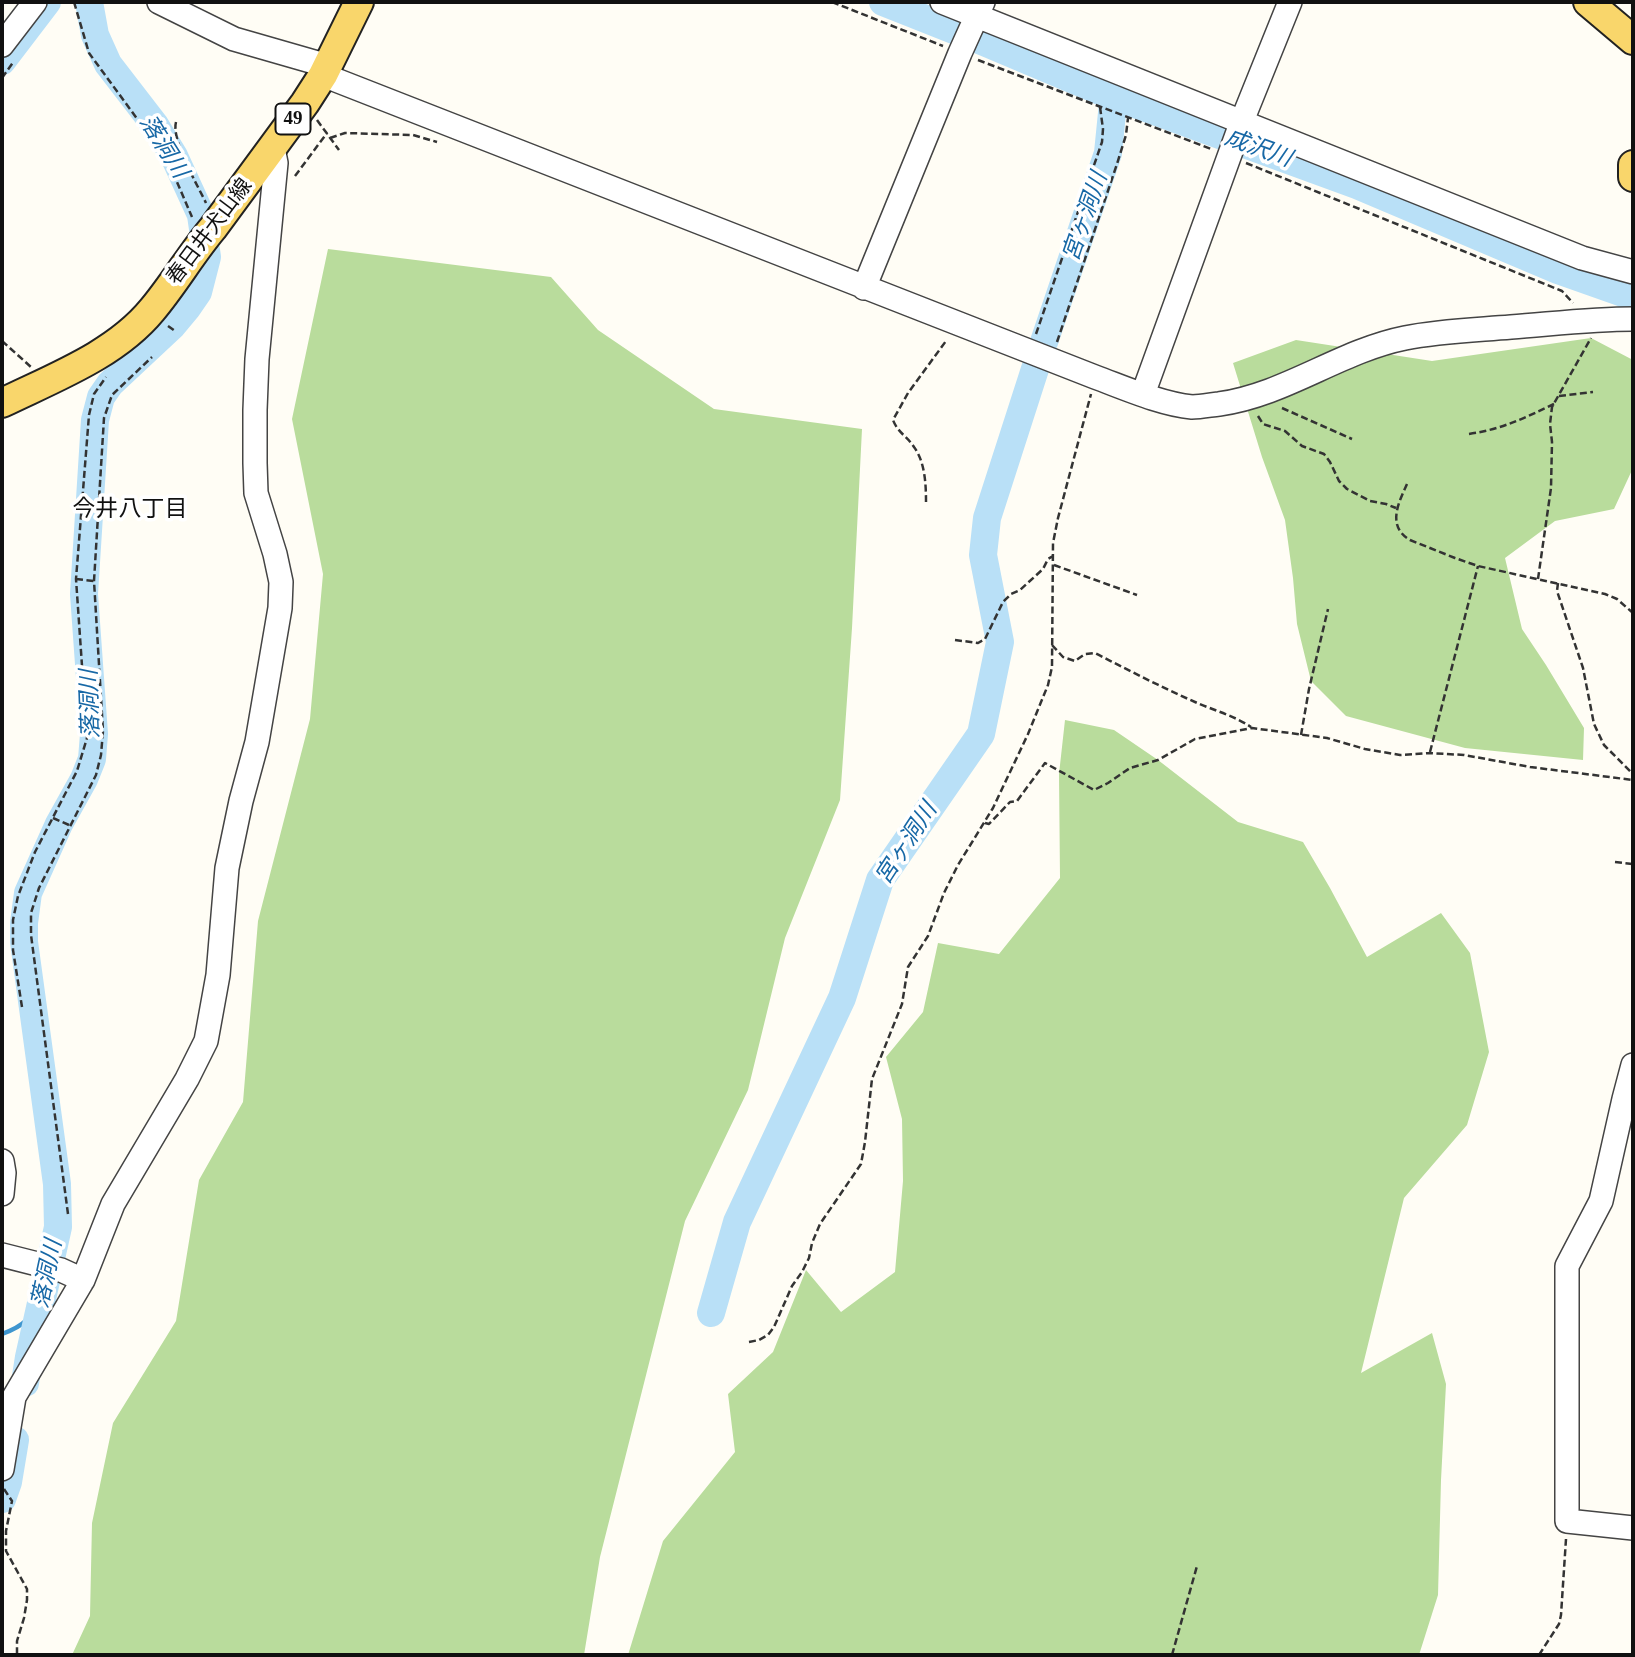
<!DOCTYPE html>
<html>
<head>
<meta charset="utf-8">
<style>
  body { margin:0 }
  #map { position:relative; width:1635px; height:1657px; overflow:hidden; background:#fffdf5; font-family:"Times New Roman",serif }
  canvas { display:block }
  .frame { position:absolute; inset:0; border:4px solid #111; pointer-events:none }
</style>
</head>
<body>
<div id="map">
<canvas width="1635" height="1657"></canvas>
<div class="frame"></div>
</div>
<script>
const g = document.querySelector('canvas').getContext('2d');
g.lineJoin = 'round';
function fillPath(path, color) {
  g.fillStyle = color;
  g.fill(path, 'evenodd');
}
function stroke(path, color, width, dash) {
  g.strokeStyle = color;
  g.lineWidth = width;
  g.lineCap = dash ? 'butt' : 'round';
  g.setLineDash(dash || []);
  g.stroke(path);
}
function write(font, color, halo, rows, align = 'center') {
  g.font = font + ' "Times New Roman","Noto Sans JP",serif';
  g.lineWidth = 7;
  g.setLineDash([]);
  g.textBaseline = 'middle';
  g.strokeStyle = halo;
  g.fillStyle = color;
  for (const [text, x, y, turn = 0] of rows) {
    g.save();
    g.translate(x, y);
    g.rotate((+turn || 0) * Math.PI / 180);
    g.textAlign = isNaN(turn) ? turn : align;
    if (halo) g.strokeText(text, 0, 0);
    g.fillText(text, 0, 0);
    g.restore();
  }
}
const forest = new Path2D(`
  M328,249L551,277L598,330L714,409L862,429L852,628L840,800L785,938L748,1090L685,1221L600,1557L584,1655H72L90,1616L92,1523L113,1423L176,1321L199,1180L243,1102L258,921L310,719L323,574L292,419Z
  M1591,338L1633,360V468L1614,509L1555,521L1505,558L1522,629L1546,665L1584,728L1583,760L1465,748L1346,716L1311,681L1297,624L1293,578L1285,520L1262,457L1233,363L1296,340L1432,361Z
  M1065,720L1114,730L1158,760L1238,822L1303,842L1330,888L1367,957L1441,913L1470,953L1489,1052L1467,1125L1404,1198L1361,1373L1432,1333L1446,1384L1441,1480L1438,1595L1419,1655H628L663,1541L735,1452L728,1394L773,1352L806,1270L841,1312L895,1272L903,1181L902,1119L886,1057L923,1012L938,943L999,954L1060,878L1059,774Z`);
const stream = new Path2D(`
  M2,1334C31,1323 30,1316 44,1290`);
const river = new Path2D(`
  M883,2L984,42L1105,93L1357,185L1558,270L1626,294L1633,295
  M2,61L47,2
  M1044,342L1108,153L1113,103L1105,93
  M711,1313L737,1222L842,998L880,880L981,734L1000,642L983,555L987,518L1035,369
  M25,1383L29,1357L58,1227L57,1184L24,942V923L28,893L59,824L84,779L92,759L94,734L84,594L95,420L101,397L110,384L172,326L187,308L198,292L207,257L201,215L174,156L155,125L108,64L95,35L89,2
  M2,1499L8,1482L15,1440`);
const path = new Path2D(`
  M74,2L89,53L168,161L192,217
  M832,2L943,46
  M978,60L1211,149
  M2,78L14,61
  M317,120L339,150
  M176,122C171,140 197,184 206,203
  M330,138L345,133L413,135L437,142
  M1246,163L1562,291L1573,303
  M295,176L327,133
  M168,326L175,331
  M1036,334L1102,142L1103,129L1100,107
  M2,341L31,367
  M1057,342L1117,164L1126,135L1128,118
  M1559,396L1593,392
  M1282,408L1352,439
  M1258,416L1263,424L1285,431L1302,446L1324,454L1330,462L1339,481L1347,489L1370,501L1386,504L1396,508
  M1469,434C1503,429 1524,418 1554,404
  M1407,484C1399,502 1386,526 1410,540L1455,558L1478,566L1605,594L1617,599L1633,613
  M926,502C926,484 925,462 914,447C907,436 898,433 893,420L908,393L946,341
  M1054,565L1137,595
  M76,579L94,581
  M1538,579L1551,488L1552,442L1550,424L1552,407L1591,338
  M1558,583L1557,591L1583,668L1594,724L1604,745L1633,774
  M955,640L978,643L985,639L1003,602L1011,594L1020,590L1043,569L1048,559L1053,556
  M1052,645L1063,657L1075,661L1085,654L1095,653C1128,670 1161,687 1195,702C1213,710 1235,716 1251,727
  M1301,735L1309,689L1328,609
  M1430,752L1478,566
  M53,818L69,825
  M985,823L989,824L1010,802L1017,801L1045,763L1094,790L1108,783L1130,768L1158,760L1195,739L1252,728L1327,738L1365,749L1400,755L1430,753L1464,755L1530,767L1633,780
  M1615,862L1633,864
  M22,1007L13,950V920L18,896L35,852L77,771L87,738L76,579L89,415L94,394L106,377
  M68,1214L31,935V913L39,888L96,775L101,755L103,731L94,581L104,418L112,395L152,357
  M749,1342L759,1340L768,1335L774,1327L792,1286L802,1272L809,1258L812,1243L820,1224L861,1164L865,1142L872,1079L902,1004L908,967L928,936L944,893L958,865L993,808L1028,734L1048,685L1052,667L1053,543L1058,518L1091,394
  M4,1489L12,1501L6,1531V1551L27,1589V1600L24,1618L17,1641V1655
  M1172,1655L1197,1566
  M1539,1655L1559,1624L1561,1615L1566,1539`);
const minor = new Path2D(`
  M159,2L234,39L328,66
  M942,2L1582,258L1633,272
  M2,45L35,2
  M323,75L1095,377C1125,388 1161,404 1192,407C1201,407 1210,405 1219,404C1285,395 1340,351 1405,338C1439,331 1475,330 1511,327C1552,324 1592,319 1633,319
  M864,288L960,53L983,2
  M1143,394L1242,121L1290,2
  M1633,1065L1624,1099L1601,1201L1567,1266V1521L1633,1528
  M2,1161L4,1173L2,1194
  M2,1255L61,1270L83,1280
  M2,1469L14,1397L83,1280L113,1204L187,1079L206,1041L218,975L227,868L241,801L257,742L280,608L281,582L275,554L256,493L255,463V410L257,359L276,163L273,148`);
const major = new Path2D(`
  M1588,2L1633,40
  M1633,165V177
  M2,403C53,378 115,355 152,310C174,284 191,254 213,228L305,103L323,75L359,2`);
const shields = [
  [293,119,35]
];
const shieldNames = [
  ["49",293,119]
];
const streetNames = [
  ["春日井犬山線",210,232,-53]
];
const waterNames = [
  ["落洞川",163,147,58],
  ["成沢川",1258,149,20],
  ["宮ヶ洞川",1086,217,-71],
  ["落洞川",91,704,-92],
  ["宮ヶ洞川",907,844,-57],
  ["落洞川",48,1274,-78]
];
const neighbourhoodNames = [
  ["今井八丁目",130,510]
];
fillPath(forest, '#b9dc9c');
stroke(stream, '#3f96cf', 4.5);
stroke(river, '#b9e0f7', 28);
stroke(minor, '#444', 26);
stroke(major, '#222', 32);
stroke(path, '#333', 2.5, [7, 3.5]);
stroke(minor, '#fff', 23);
stroke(major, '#f9d66b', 28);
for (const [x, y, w] of shields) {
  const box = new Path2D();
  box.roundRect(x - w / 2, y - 15.5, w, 31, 5);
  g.fillStyle = '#fff';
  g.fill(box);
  stroke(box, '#111', 2);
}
write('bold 19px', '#111', null, shieldNames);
write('21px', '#111', '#fff', streetNames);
write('italic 23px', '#1768a6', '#fff', waterNames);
write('23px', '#111', '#fff', neighbourhoodNames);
</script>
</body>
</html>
